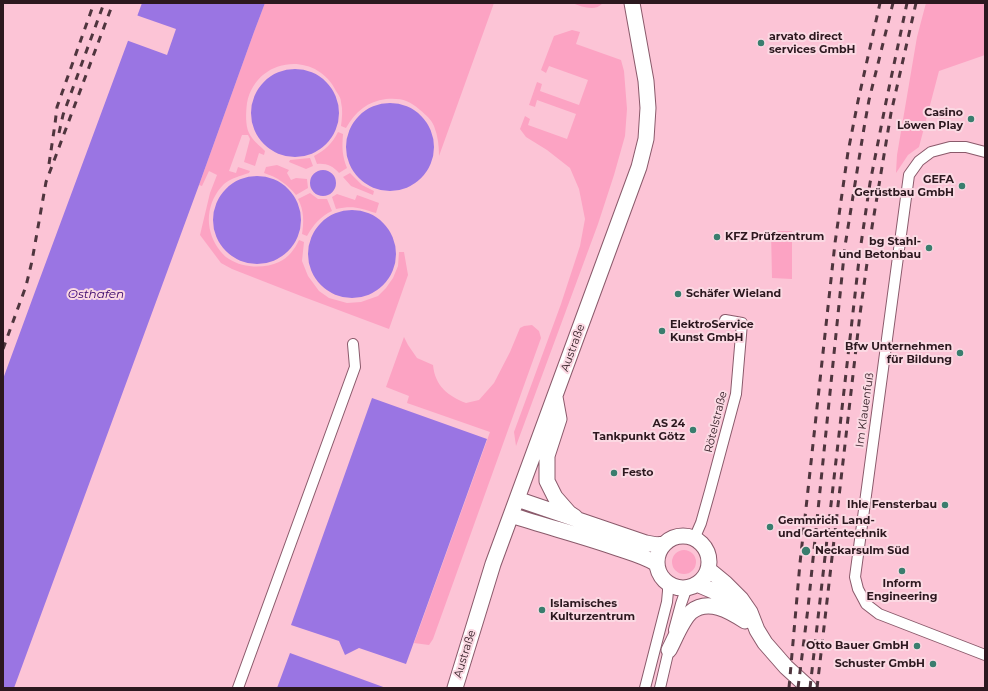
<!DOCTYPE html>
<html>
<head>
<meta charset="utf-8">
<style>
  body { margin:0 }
  #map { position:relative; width:988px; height:691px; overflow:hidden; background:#fcc4d6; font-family:Montserrat,sans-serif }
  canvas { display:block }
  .frame { position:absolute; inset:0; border:4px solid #2c181f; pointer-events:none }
</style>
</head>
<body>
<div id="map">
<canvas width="988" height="691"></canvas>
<div class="frame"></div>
</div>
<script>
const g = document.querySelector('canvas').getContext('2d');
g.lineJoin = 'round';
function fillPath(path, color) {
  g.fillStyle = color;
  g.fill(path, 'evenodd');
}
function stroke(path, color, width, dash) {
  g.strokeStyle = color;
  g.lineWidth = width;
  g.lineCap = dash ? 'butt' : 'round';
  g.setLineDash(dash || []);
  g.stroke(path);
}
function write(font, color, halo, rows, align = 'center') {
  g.font = font + ' Montserrat,sans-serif';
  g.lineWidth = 4;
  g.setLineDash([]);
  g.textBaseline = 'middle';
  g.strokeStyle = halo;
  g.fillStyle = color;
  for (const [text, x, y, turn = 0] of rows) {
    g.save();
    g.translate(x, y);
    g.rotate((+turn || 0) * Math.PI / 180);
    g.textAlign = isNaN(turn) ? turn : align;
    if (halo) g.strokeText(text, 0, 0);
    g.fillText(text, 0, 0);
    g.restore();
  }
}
const green = new Path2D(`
  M265,3H494L439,156C439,146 438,136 434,126C431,119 426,115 420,110C409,100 401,98 386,99C368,101 355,112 346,128L341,126C342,118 343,110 341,102C341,98 338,94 336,91C316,50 256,57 247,103C246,111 245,125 249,133C252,140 260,146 265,151L264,155L259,153L255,166L244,162L250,139L248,135H242L229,171L236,173L238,167L250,171L249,173C240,176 231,178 224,184C206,202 204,228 218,248C221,252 225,257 229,259C243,268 264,269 279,262C288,258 295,249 299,240L304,242L302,261L308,276L319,291L329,298L347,303L361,302L378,296L386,288L393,278L398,266L399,252H404L408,275L389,329L301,296L232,269L221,263L200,235L210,193L217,175L209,171L202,186L199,185L254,32Z
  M572,3H603C595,12 583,7 572,3Z
  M926,3H985V55L939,71L919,147L908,155L896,173L897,155L917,37Z
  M572,30L580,32L576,44L621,60L624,71L627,109L625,136L614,175L598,224L516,446L514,432L561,304L580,246L585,219L579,189L570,168L547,150L526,137L520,129L525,116L530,119L528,125L567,139L576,114L537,100L535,107L529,105L537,82L542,84L540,91L579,105L588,80L549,66L546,73L541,70L554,36Z
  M338,132L343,134C342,148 342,155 347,168L339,173C333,166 326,163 317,164L314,156C325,150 332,144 338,132Z
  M310,158L313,166L306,169L289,162L290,160Z
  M277,165L289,170L287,173L291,180L296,178L307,179L308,188L296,195C287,184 277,177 264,173L266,167Z
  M350,173L362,185L374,191L373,195L351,186L343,177Z
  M310,193L318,199H327L332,211C321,216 313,225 307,236L302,234C304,222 304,210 298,199Z
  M337,194L355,200L357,195L379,203L376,213C360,208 353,205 336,209L332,197Z
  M771,231H792V279L772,278Z
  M532,325L539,331L541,338L433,639L429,645L414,643L490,432L407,403L409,396L386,387L404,337L408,345L417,358L433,365C435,386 448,396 466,403L479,400L494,383L510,352L520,328L524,326Z
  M672 562a12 12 0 1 1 24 0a12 12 0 1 1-24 0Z`);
const water = new Path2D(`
  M142,3H265L254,32L199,185L14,688H3V379L36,289Z
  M251 113a44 44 0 1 1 88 0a44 44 0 1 1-88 0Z
  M346 147a44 44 0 1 1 88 0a44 44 0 1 1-88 0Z
  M310 183a13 13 0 1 1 26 0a13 13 0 1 1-26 0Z
  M213 220a44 44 0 1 1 88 0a44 44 0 1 1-88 0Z
  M308 254a44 44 0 1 1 88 0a44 44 0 1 1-88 0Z
  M372,398L487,439L406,664L359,648L345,655L339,641L291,625Z
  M290,653L386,688H277Z`);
const pier = new Path2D(`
  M136,15L176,29L167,55L126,40Z`);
const minor = new Path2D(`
  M985,152L966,147H950L931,152L919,161L909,175L855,577L858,589L866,604L879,614L985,655
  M694,539L701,523L710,491L736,394L742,323L725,320
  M674,630L681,604L687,587
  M238,688L355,367L353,344
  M645,688L667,602L668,591V583
  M660,688L670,645`);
const secondary = new Path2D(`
  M555,397L559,419L547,456V481L555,497L569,513L575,517
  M517,499L646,543L657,545L664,544
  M511,515C547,527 584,536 620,549C632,553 646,557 657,564
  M657 562a26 26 0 1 1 52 0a26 26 0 1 1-52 0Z
  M708,569L725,583L741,599L750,612L757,630L765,643L786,667L809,688
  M697,584L718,593L723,597L739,614
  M669,650C675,639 682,620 691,612C708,598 730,611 745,621
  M455,688L493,564L639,167L646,139L648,108L646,81L632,3`);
const rail = new Path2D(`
  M59,133L63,115L104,3
  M49,164L55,124L57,107L94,3
  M3,349L26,286L32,261L46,182L113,3
  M789,688L800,563L835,243L848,152L858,101L880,3
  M798,688L808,608L845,246L864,128L869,100L893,3
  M810,688L860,251L870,183L886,102L907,3
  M817,688L860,314L872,227L891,113L916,3`);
const markers = [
  [761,43,4,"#3a7d6e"],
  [971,119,4,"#3a7d6e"],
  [962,186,4,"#3a7d6e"],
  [717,237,4,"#3a7d6e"],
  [929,248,4,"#3a7d6e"],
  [678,294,4,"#3a7d6e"],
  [662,331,4,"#3a7d6e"],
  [960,353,4,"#3a7d6e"],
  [693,430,4,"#3a7d6e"],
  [614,473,4,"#3a7d6e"],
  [945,505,4,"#3a7d6e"],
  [770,527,4,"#3a7d6e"],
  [806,551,5,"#3a7d6e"],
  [902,571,4,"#3a7d6e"],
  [542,610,4,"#3a7d6e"],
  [917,646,4,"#3a7d6e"],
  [933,664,4,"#3a7d6e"]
];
const poiNames = [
  ["arvato direct",769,37],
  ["services GmbH",769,50],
  ["Casino",963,113,"right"],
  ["Löwen Play",963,126,"right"],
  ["GEFA",954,180,"right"],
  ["Gerüstbau GmbH",954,193,"right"],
  ["KFZ Prüfzentrum",725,237],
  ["bg Stahl-",921,242,"right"],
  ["und Betonbau",921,255,"right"],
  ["Schäfer Wieland",686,294],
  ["ElektroService",670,325],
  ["Kunst GmbH",670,338],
  ["Bfw Unternehmen",952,347,"right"],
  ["für Bildung",952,360,"right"],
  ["AS 24",685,424,"right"],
  ["Tankpunkt Götz",685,437,"right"],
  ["Festo",622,473],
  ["Ihle Fensterbau",937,505,"right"],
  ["Gemmrich Land-",778,521],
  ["und Gartentechnik",778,534],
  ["Neckarsulm Süd",815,551],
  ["Inform",902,584,"center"],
  ["Engineering",902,597,"center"],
  ["Islamisches",550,604],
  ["Kulturzentrum",550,617],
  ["Otto Bauer GmbH",909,646,"right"],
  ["Schuster GmbH",925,664,"right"]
];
const streetNames = [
  ["Austraße",573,348,-70],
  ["Im Klauenfuß",865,410,-82],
  ["Rötelstraße",716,422,-76],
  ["Austraße",465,654,-73]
];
const waterNames = [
  ["Osthafen",96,294]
];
fillPath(green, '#fca3c3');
fillPath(water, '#9a75e3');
fillPath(pier, '#fcc4d6');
stroke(minor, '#8a5a6b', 12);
stroke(secondary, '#8a5a6b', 17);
stroke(minor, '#fff', 10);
stroke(secondary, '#fff', 15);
stroke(rail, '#4f353e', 3, [7, 7]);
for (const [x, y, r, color] of markers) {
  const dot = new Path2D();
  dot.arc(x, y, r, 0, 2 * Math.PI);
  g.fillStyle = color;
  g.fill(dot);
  stroke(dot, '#fbd9e3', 1.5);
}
write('bold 11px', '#2c181f', '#fbd9e3', poiNames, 'left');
write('11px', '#2c181f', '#fbd9e3', streetNames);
write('italic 12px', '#350068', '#fbd9e3', waterNames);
</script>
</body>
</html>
